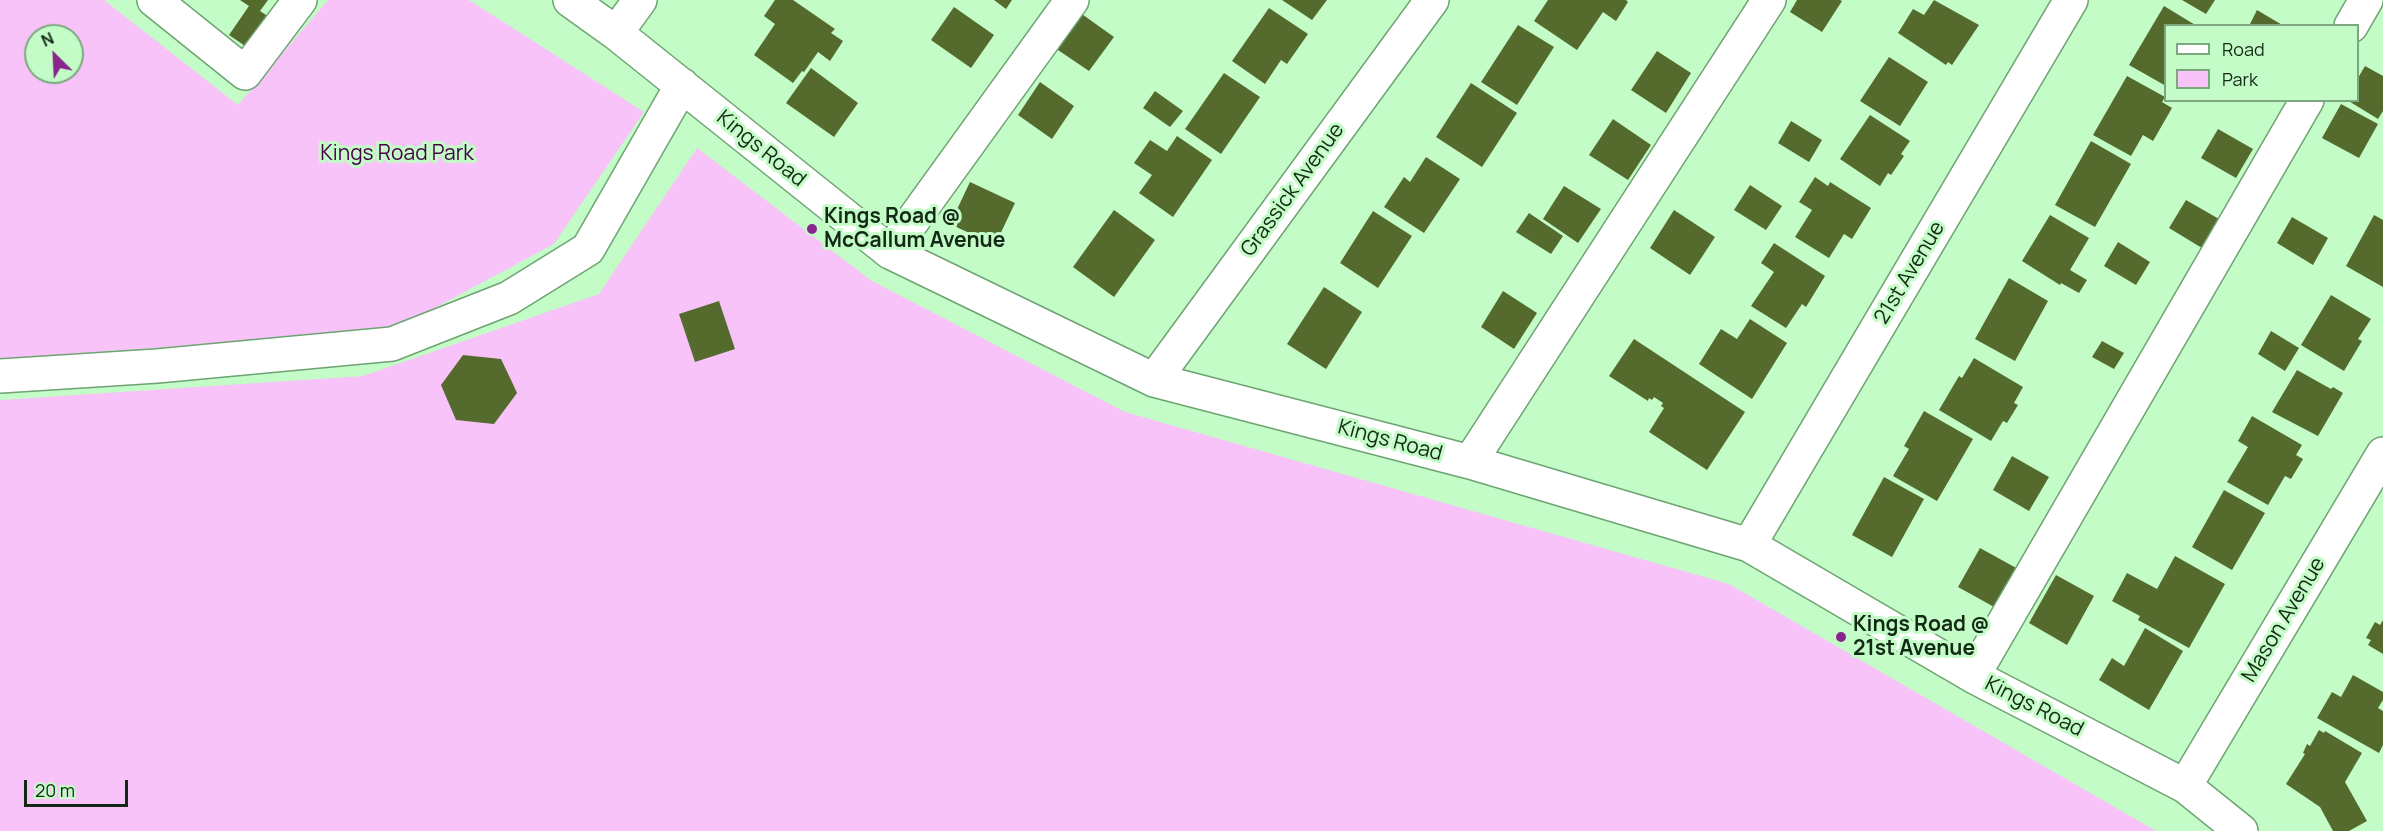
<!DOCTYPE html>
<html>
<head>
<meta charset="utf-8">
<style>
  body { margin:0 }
  #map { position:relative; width:2383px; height:831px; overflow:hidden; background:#c3fcc6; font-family:Manrope,sans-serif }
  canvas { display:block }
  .legend { position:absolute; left:2164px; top:24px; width:195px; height:78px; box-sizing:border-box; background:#c3fcc6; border:2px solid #7da87f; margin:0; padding:8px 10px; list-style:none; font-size:18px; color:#132915 }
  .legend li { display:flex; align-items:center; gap:12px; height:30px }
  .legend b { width:30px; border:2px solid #7da87f }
  .north { position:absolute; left:24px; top:24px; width:60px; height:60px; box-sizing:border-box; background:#c3fcc6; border:2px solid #7da87f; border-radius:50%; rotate:336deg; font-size:16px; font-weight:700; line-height:24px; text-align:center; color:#132915 }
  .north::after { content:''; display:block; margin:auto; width:21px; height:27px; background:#89258d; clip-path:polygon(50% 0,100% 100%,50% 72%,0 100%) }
  .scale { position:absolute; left:24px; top:780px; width:104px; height:27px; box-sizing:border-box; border:3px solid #132915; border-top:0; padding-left:8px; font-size:18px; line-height:21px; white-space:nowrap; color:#132915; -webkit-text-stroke:4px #c3fcc6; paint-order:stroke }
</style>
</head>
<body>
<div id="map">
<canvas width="2383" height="831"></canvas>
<ul class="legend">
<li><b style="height:8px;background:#fff"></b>Road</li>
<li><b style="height:16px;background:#f8c3f8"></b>Park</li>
</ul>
<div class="north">N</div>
<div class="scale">20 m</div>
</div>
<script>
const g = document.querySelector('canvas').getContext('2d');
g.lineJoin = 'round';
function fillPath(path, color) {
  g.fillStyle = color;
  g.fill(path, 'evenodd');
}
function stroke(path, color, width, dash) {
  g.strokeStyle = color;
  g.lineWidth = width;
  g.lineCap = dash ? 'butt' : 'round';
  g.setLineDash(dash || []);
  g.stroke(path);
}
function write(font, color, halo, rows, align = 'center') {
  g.font = font + ' Manrope,sans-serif';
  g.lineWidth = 6;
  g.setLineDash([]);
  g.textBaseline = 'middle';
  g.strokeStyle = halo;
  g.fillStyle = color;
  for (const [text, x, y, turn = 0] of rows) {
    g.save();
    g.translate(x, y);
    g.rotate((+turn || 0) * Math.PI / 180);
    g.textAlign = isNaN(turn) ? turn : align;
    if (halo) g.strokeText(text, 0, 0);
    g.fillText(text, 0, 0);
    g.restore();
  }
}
const green = new Path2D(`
  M0,0H104L238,105L328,0H469L644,112L554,244L392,331L0,359ZM36,36H72V72H36Z
  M697,148L872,281L1125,412L1729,584L2156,831H0V400L363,376L599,294Z`);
const building = new Path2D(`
  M240,0H268L260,11L272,19L251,50L229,35L249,6Z
  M775,0H793L835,29L831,33L843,41L830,61L818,52L804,72L802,71L793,83L754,55L775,24L764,16Z
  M994,0H1012L1006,9Z
  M1282,0H1327L1312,20Z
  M1548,0H1626L1628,2L1616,21L1603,12L1577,50L1534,21Z
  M1797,0H1840L1842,1L1822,32L1790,12Z
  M1934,0L1979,25L1952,65L1948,62L1946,65L1898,33L1913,9L1924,15Z
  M2182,0H2215L2206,14Z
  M2164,6L2197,26H2166V86L2129,65Z
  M954,7L994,35L971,68L931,40Z
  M1269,8L1308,34L1287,64L1281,60L1265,84L1232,61Z
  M2257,10L2284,26H2249Z
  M1079,12L1114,37L1089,71L1055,48Z
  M1518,25L1554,47L1517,105L1481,82Z
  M1657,51L1691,73L1666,113L1631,90Z
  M1889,57L1928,82L1900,126L1860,101Z
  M2365,66L2383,76V111L2378,119L2347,100H2358V78Z
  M811,68L858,103L834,137L786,103Z
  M1224,73L1260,97L1221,154L1185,129Z
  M2127,76L2165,97L2162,102L2172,108L2153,141L2143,135L2131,156L2093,135Z
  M1040,82L1074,106L1052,139L1018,115Z
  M1471,83L1517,113L1482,167L1436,137Z
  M1155,91L1183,111L1170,127L1143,108Z
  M2341,104L2378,124L2359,158L2322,138Z
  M1870,115L1910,141L1901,154L1904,156L1891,175L1888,173L1880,186L1840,159Z
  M1613,119L1651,145L1628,180L1589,155Z
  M1791,121L1822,140L1809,162L1778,143Z
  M2218,129L2253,149L2236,178L2201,158Z
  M1177,136L1212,160L1173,217L1139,193L1152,175L1134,163L1150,140L1167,151Z
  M2091,141L2131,164L2095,227L2055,205Z
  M1426,157L1460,179L1424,233L1384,207L1404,177L1410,182Z
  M1815,177L1828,186L1830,182L1871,208L1852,239L1844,234L1829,258L1795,237L1812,210L1799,202Z
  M970,182L1015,203L995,245L950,224Z
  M1750,185L1782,206L1766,230L1734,210Z
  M1564,186L1601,209L1578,243L1543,219Z
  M2186,200L2219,219L2202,248L2169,228Z
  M1114,210L1155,240L1114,297L1073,267Z
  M1674,210L1715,237L1690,275L1650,248Z
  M1373,211L1412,236L1378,288L1340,263Z
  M1529,213L1563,236L1551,254L1516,232Z
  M2050,215L2089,238L2070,270L2087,280L2079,293L2061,283L2060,285L2022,261Z
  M2374,215L2383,220V287L2346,266Z
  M2292,217L2328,238L2313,265L2277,243Z
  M2118,242L2150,262L2136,285L2104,266Z
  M1774,243L1825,276L1806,307L1802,304L1786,328L1751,306L1774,272L1761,263Z
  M2009,278L2048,301L2015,361L1975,339Z
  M1324,287L1362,312L1326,369L1287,344Z
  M1503,291L1537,313L1514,349L1481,327Z
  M2331,295L2371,319L2358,339L2362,341L2344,371L2301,345Z
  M719,301L735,349L695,362L679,314Z
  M1750,319L1787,343L1752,399L1699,364L1721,329L1737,339Z
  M2271,331L2299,348L2285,371L2258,354Z
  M1634,339L1745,412L1707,470L1649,432L1664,408L1661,406L1663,403L1654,397L1652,400L1649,398L1648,401L1609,376Z
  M2102,341L2124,353L2114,369L2092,357Z
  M463,355L501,359L512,382L517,393L494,424L456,420L441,385Z
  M1974,358L2023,387L2014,403L2018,405L2007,423L2003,421L1991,441L1939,410L1959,376L1962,378Z
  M2297,370L2331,389L2333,387L2343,393L2318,436L2272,412Z
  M1924,411L1973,439L1937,501L1893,476L1909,449L1904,446Z
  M2252,416L2302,445L2296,455L2303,459L2291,479L2285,476L2268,505L2227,482L2248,447L2238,441Z
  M2012,456L2049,477L2029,511L1993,490Z
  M1884,477L1924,499L1892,557L1852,535Z
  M2224,490L2265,513L2232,570L2192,547Z
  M1980,548L2018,569L1996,608L1958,587Z
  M2175,556L2225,584L2189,648L2138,620L2140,616L2112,601L2127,573L2157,589Z
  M2056,575L2094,596L2067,645L2029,623Z
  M2383,620V654L2368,645L2371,640L2366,638L2375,622L2380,625Z
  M2145,628L2183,651L2149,710L2099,680L2112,658L2124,666Z
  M2353,675L2383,692V700L2378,708L2383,711V745L2379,753L2317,718L2332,692L2341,697Z
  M2319,730L2324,733L2325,731L2362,753L2345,782L2367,821L2349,831H2333L2320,807L2286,784L2305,754L2303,753L2307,744L2310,746Z`);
const minor = new Path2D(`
  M154,0L245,73L300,0
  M570,0L616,33L890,252L1154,380L1470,462L1749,545L1973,676L2185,786L2241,831
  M2351,26L2366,0
  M616,33L640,0
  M890,252L1072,0
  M0,376L157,366L392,344L509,298L588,249L682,85
  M1154,380L1432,0
  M1470,462L1769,0
  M1749,545L2071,0
  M1973,676L2307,100
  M2185,786L2383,454`);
const markers = [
  [812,229,6,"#89258d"],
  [1841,637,6,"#89258d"]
];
const streetNames = [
  ["Kings Road",761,149,39],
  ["Grassick Avenue",1293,190,-54],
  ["21st Avenue",1910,273,-59],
  ["Kings Road",1390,441,15],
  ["Mason Avenue",2284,620,-59],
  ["Kings Road",2034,707,27]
];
const parkNames = [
  ["Kings Road Park",397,154]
];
const poiNames = [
  ["Kings Road @",824,217],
  ["McCallum Avenue",824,241],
  ["Kings Road @",1853,625],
  ["21st Avenue",1853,649]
];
fillPath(green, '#f8c3f8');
fillPath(building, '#546b2d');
stroke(minor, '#6ea372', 36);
stroke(minor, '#fff', 33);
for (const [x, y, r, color] of markers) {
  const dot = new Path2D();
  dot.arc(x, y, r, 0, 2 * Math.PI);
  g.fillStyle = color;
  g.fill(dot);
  stroke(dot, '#c3fcc6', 2);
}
write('21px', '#132915', '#c3fcc6', streetNames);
write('21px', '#460149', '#c3fcc6', parkNames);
write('bold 21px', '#132915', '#c3fcc6', poiNames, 'left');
</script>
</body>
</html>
